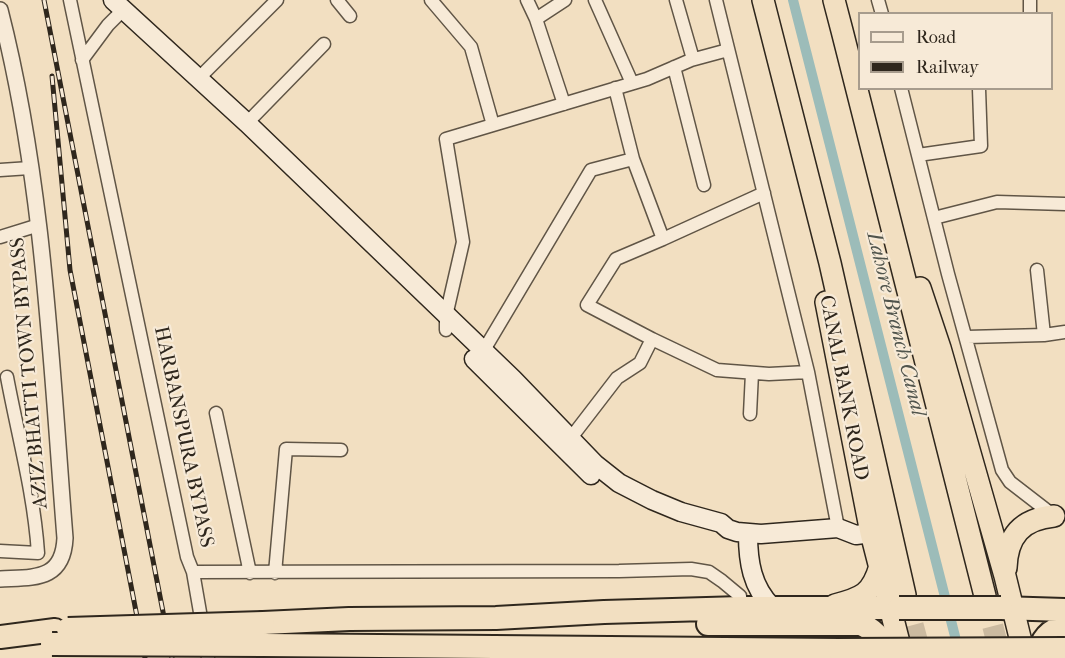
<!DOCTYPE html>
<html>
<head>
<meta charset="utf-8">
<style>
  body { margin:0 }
  #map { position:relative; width:1065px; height:658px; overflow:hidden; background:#f2dfc1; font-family:"IM FELL French Canon",serif }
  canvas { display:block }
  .legend { position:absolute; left:858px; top:12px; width:195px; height:78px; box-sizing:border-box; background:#f7ead7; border:2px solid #a79c8d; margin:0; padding:8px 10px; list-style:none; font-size:18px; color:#2f271d }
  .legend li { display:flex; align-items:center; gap:12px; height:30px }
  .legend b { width:30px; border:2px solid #a79c8d }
</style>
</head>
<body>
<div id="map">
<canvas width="1065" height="658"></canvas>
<ul class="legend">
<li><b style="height:8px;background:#f7ead7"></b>Road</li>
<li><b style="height:8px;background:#2f271d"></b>Railway</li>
</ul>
</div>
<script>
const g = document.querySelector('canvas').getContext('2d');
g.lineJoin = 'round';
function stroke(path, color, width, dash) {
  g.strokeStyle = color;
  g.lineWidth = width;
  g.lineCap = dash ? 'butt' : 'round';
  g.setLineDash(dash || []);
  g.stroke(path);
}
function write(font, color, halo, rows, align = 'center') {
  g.font = font + ' "IM FELL French Canon",serif';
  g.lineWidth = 4.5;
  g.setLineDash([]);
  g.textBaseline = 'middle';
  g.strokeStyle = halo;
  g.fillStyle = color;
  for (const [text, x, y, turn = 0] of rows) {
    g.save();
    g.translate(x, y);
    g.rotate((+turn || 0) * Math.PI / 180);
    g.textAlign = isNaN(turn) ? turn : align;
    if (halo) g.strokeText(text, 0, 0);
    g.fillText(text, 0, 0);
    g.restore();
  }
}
const canal = new Path2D(`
  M793,0L959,652`);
const trunkTunnel = new Path2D(`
  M905,595L922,658
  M985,596L1001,658`);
const minor = new Path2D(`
  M70,0L187,557L193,572L208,658
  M337,0L350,16
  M431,0L471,47L493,125
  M527,0L536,19L564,104
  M595,0L632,83
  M676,0L693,59
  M716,0L808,372L838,528
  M878,0L882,14
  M1030,14V0
  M536,19L565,0
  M82,60L108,25L124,9
  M674,67L704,185
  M198,79L277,0
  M901,88L948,274L1002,470L1010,482L1054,516
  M247,123L324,44
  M918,155L981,146L979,89
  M0,170L30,168
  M934,218L997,202L1065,204
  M0,237L39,225
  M663,239L764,193
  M1037,270L1044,335
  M446,330V316L463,242L446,139L647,79L691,60L728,50
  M967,337L1044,335L1065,332
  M652,339L717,370L769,374L808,372
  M481,355L591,170L633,159L615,88
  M216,413L250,573
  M750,414L752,373
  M567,443L617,378L640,363L652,339L587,305L616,259L663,239L633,159
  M0,551L38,553C34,493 18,436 7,377
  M193,572L619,571L691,569L709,572L722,581L740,596L741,608
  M275,573L286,449L341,450`);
const tertiary = new Path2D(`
  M0,10C44,182 51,362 65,538C63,581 34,577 0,579`);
const secondary = new Path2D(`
  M113,0L247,123L513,379L595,464L619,483L652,500L681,512L721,523L728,529L737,532L761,534L838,528L856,535L871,533
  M474,359L591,475
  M748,534C748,562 752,587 772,607`);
const trunk = new Path2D(`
  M763,0L830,263L905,595
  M834,0C886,198 934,397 985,596
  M920,288L940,348L1005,576L1025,658
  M826,302L871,533L903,658
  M1006,568C1007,536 1022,519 1054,516
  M835,605C862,598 872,594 880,566`);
const motorway = new Path2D(`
  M1001,608L1065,610
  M263,623L349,619L496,618L604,612L741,608H899
  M708,624H861C876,631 885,641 886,658
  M0,637L55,630
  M264,645L839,650
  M1037,658C1040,642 1048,630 1065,626`);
const rail = new Path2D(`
  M44,0L172,658
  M52,76L70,270L145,658`);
const motorwayBridge = new Path2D(`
  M899,608H1001
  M68,629L263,623
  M52,644L264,645
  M839,650L1065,649`);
const streetNames = [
  ["AZIZ BHATTI TOWN BYPASS",30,373,-95],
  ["CANAL BANK ROAD",843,388,79],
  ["HARBANSPURA BYPASS",183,437,78]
];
const waterNames = [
  ["Lahore Branch Canal",895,324,76]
];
stroke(canal, '#9cbcb9', 10);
stroke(trunkTunnel, '#cbbaa0', 21, [21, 10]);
stroke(minor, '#605546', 15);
stroke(tertiary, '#605546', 18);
stroke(secondary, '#2f271d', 21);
stroke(trunk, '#2f271d', 24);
stroke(motorway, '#2f271d', 26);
stroke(minor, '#f7ead7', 12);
stroke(tertiary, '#f7ead7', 15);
stroke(secondary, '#f7ead7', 18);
stroke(trunk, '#f2dfc1', 21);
stroke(motorway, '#f2dfc1', 22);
stroke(rail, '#2f271d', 5);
stroke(rail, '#f7ead7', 3, [9]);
stroke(motorwayBridge, '#2f271d', 26, []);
stroke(motorwayBridge, '#f2dfc1', 22);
write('20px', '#2f271d', '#f7ead7', streetNames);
write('italic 21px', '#50544c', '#f7ead7', waterNames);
</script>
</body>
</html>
